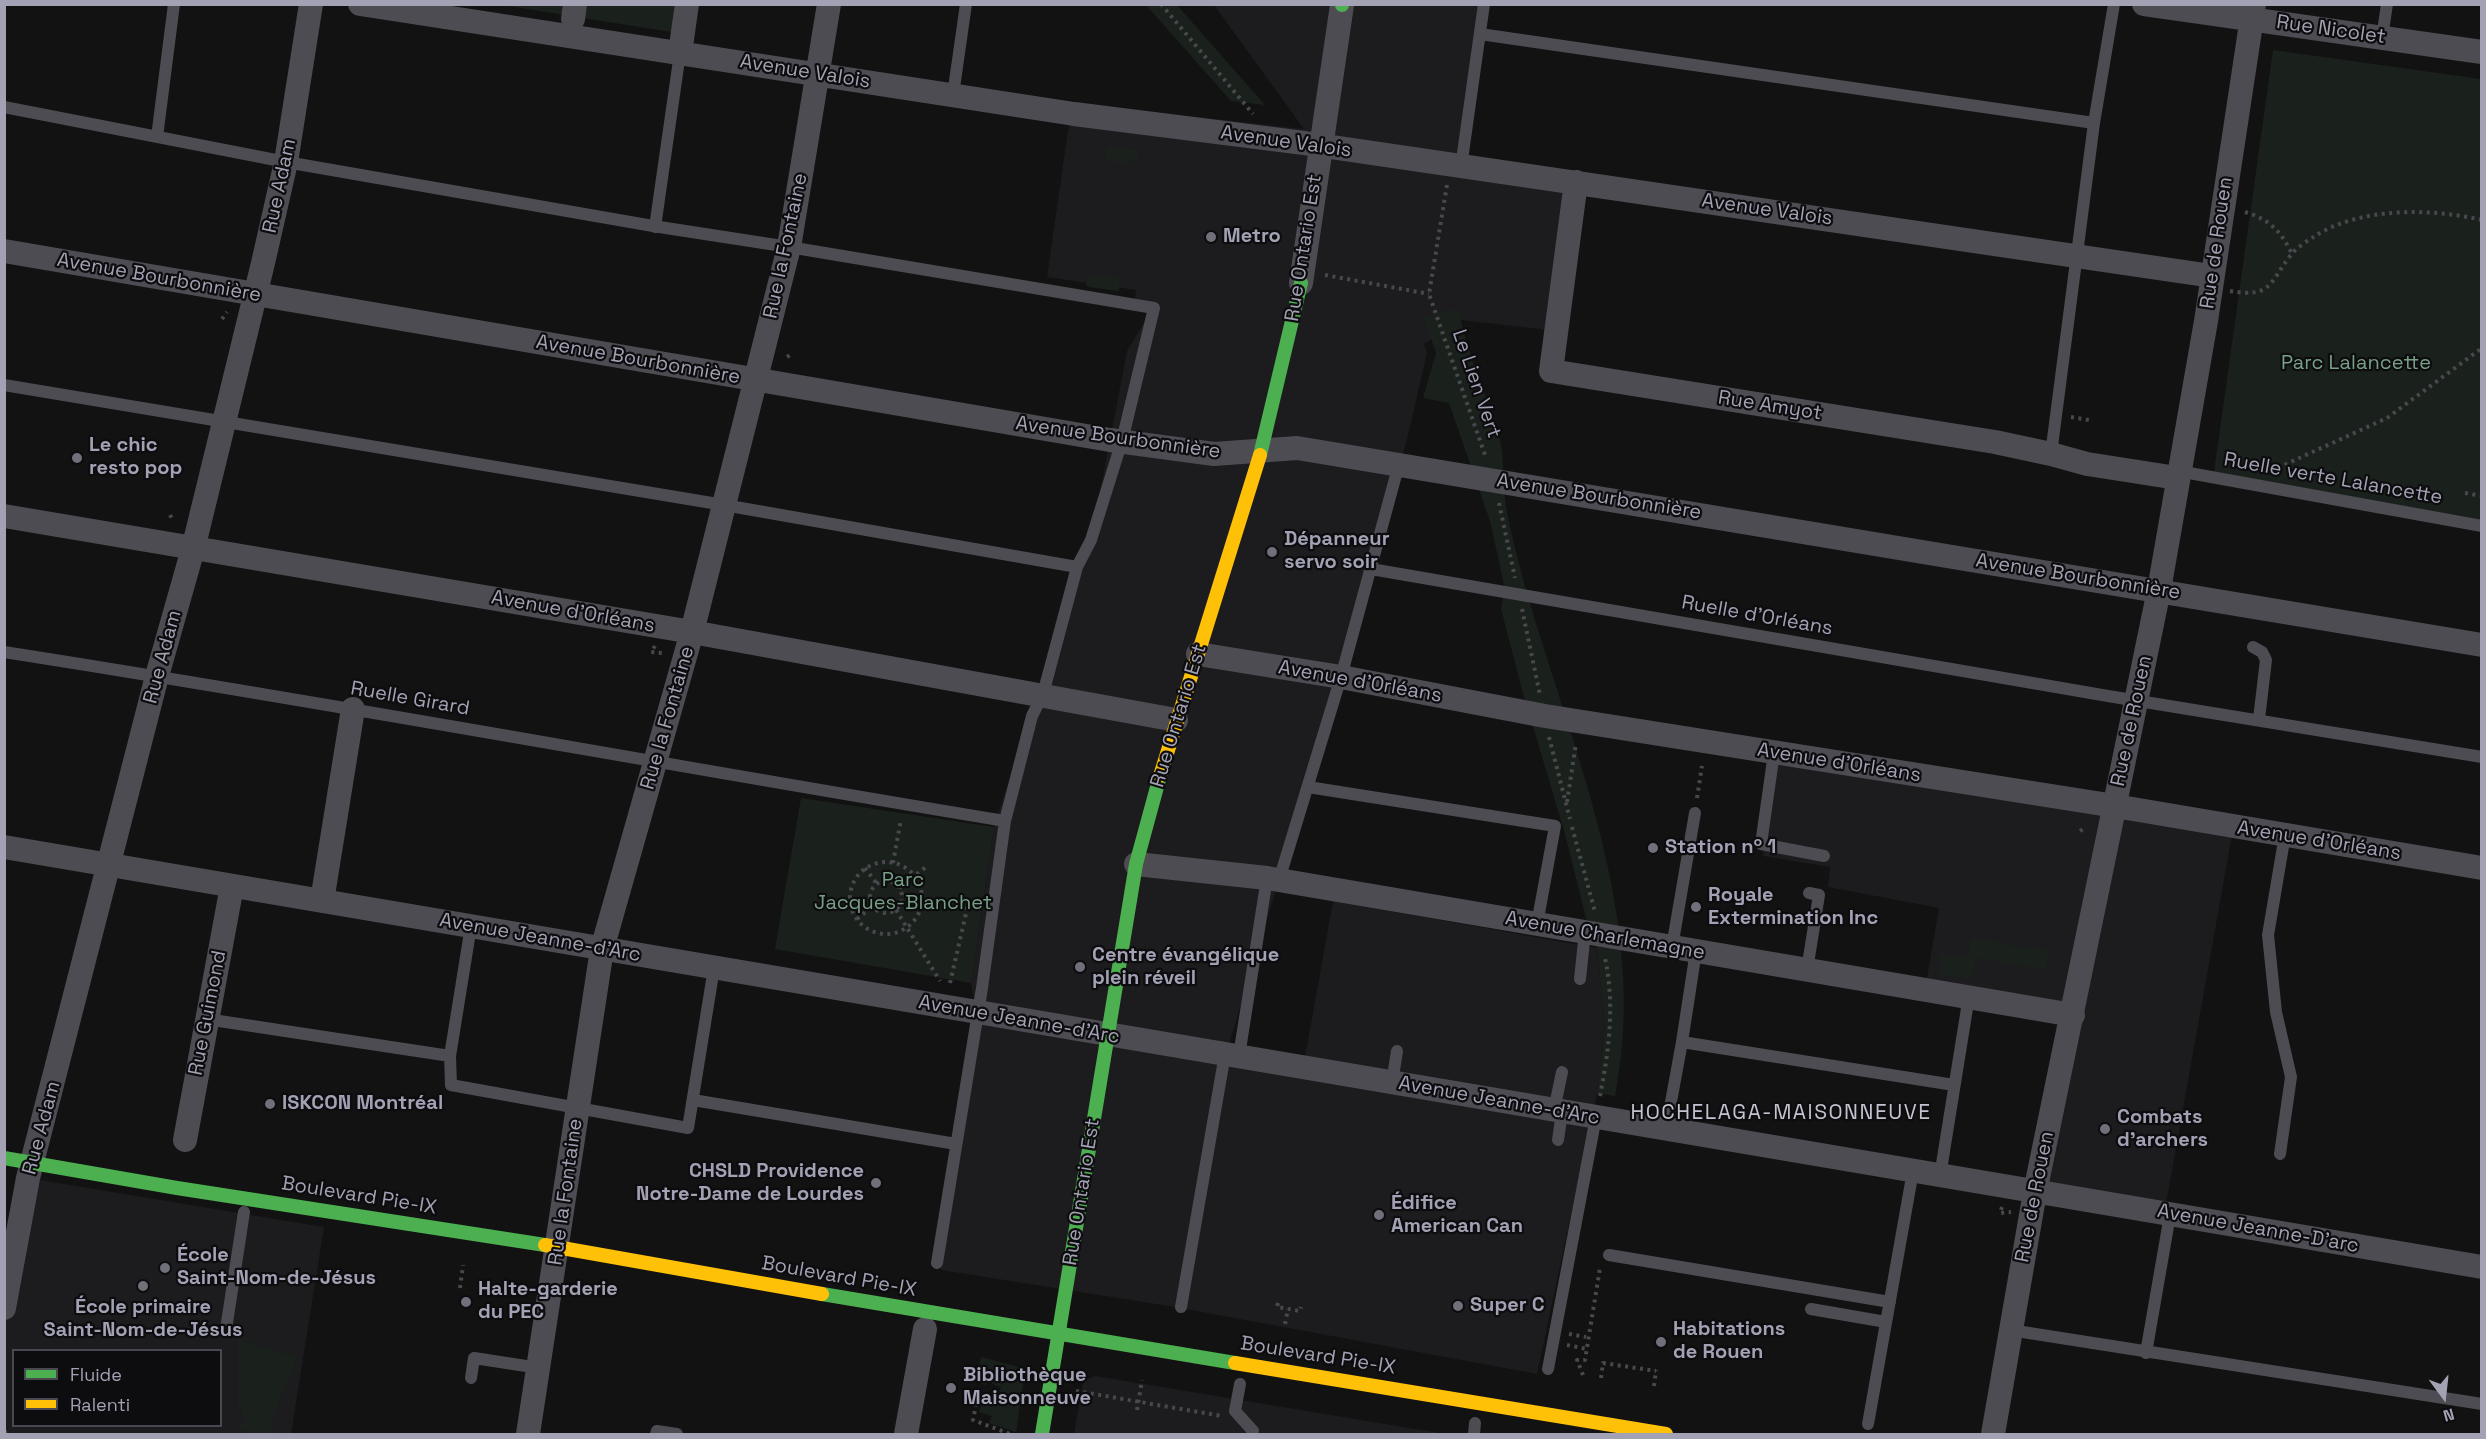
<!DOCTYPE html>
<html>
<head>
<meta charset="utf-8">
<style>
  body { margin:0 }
  #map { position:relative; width:2486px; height:1439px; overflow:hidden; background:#121212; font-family:"Space Grotesk",sans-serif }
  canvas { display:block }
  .frame { position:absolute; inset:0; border:6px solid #a2a2b4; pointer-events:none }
  .legend { position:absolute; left:12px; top:1349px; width:210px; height:78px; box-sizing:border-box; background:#0d0c0e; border:2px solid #494850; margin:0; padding:8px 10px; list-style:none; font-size:18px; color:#a2a2b4 }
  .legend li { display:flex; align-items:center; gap:12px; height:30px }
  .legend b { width:30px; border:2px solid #494850 }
  .north { position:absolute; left:2414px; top:1367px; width:60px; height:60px; -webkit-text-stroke:4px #0d0c0e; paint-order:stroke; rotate:165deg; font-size:16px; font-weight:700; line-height:24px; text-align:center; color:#a2a2b4 }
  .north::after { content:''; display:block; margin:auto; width:21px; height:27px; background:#a2a2b4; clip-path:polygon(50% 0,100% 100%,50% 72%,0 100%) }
</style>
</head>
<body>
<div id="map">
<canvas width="2486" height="1439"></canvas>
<div class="frame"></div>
<ul class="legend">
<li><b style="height:8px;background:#4caf50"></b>Fluide</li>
<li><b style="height:8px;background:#ffc107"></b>Ralenti</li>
</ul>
<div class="north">N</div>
</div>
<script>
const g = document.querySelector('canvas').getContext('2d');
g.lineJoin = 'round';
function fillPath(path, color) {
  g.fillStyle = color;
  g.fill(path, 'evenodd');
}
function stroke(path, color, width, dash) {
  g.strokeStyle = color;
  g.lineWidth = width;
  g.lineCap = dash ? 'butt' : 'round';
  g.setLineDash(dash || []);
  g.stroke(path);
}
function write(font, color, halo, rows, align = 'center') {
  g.font = font + ' "Space Grotesk",sans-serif';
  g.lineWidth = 4.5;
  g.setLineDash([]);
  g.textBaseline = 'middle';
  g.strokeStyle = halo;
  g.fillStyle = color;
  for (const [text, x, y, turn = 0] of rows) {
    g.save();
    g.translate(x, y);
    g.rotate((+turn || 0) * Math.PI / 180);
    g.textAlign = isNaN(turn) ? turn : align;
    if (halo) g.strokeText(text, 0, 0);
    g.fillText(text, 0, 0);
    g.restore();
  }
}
const built = new Path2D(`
  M1214,5H1482L1461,167L1575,176L1549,330L1461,320L1424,344L1427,353L1408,435L1348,652L1226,1054L1302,1074L1333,901L1597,948L1605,1025L1597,1093L1537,1374L1175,1307L941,1270L979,1030L971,983L994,827L1028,720L1032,692L1043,694L1091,540L1127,351L1153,308L1134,304L1136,290L1047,277L1072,103L1304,129Z
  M1775,753L2234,824L2164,1215L2037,1192L2072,1015L1925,989L1939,908L1828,887L1830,867L1763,856Z
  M28,1178L324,1227L291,1434H5V1308ZM14,1350H220V1426H14Z
  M1095,1376L1446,1434H1074L1082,1387L1084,1381Z`);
const green = new Path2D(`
  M502,5H681L677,33Z
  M1146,5H1177L1265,105L1231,101Z
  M2273,50L2481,79V520L2214,472Z
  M1109,146L1136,150L1138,153L1137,160L1131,159L1130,164L1106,160V149Z
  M1090,275L1118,278L1120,282L1119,291L1088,287L1086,284Z
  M1446,310L1459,311C1467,356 1489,397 1500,441C1504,457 1502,475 1504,491C1507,520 1516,551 1523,579C1570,747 1651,918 1615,1096L1597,1093L1605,1025L1597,948L1588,926L1565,834L1523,693L1501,609L1505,589L1490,521L1449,403L1423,398L1436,353L1424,318Z
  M801,798L994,827L971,983L775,949Z
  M1971,938L2049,951L2046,970L1976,958L1971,979L1938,974L1941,954L1967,958Z
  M238,1339L297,1357L271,1421L272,1430L278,1434H247L246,1431L234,1427L246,1422L238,1403Z
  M981,1357L1018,1367L1015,1376L1024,1378L1016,1432L989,1423L992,1416L979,1412L984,1394L998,1398L1001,1387L988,1382L986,1385L976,1382Z`);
const path = new Path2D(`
  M1161,4L1253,114
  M1447,185L1429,294L1486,458
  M2245,212C2269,219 2281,231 2292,254
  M1325,275L1429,294
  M2230,291C2271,298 2269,284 2290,256C2296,248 2307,241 2315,236C2361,207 2430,208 2482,220
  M222,319L227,312
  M787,357L790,355
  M2071,417L2089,420
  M2271,471L2387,418L2482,348
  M2465,493L2482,496
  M1499,503L1515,578
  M170,515L173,521
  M1522,609L1540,695
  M655,646L651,652L663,653
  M1549,737L1570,819
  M1697,798L1702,766
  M1567,802L1576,743
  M1572,827L1595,912
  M2080,831L2086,827
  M850 898a36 36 0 1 1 72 0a36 36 0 1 1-72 0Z
  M893,863L901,819
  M865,868L877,884
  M870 897a16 16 0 1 1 32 0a16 16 0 1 1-32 0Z
  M899,888L926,867
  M896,910L940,981
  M857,919L873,906
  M950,983L967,909L968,895
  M1600,1096C1609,1050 1615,1005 1605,958
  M2002,1207L2000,1213L2011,1212
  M460,1288L463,1265
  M1278,1303L1277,1307L1300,1311L1301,1307
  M1285,1324L1288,1309
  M1569,1334L1586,1337
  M1567,1345L1587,1349
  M1583,1375L1577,1360H1585L1600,1268
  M1601,1378L1603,1363L1656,1371
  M1654,1386L1656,1370
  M979,1389L973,1420L1010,1434
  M1076,1391L1222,1416
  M1137,1410L1142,1380
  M4,1432L8,1430`);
const lane = new Path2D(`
  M1480,34L2094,123
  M2382,38L2387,4
  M953,95L966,4
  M4,107L286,162L653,226L789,247L1154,308L1122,441L1091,540L1077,567L1043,694L1032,716L1005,821L982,988L937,1263
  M157,137L174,4
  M1461,167L1484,4
  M655,227L680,53
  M4,385L724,505L1077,567
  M2051,454L2094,123L2114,4
  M2178,471L2482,526
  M1371,569L2108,696L2482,757
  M2253,647L2262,652L2266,660L2259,719
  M4,652C338,704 671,766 1005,821
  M1774,753L1761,844L1824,856
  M1308,787L1555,826L1537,924
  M1279,880L1341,677L1399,464
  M471,926L450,1056L451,1085L688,1128L714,968
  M1672,947L1695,813
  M1696,951L1682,1042L1954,1085
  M1807,970L1819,895L1809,893
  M1580,979L1585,932
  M206,1019L450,1056
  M1239,1056L1267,878
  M1392,1083L1397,1051
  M693,1100L956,1144
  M1554,1110L1562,1072
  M1666,1129L1682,1042
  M1558,1140L1562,1112
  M2280,1154L2291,1077L2276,1012L2268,935L2285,835
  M1940,1176L1969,996
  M1609,1255L1890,1302
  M1181,1307L1225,1054
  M1811,1309L1886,1322
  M226,1329L244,1212
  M2010,1330L2482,1404
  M2146,1353L2170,1215
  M1548,1369L1596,1117
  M471,1378L474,1358L539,1368
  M1240,1384L1235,1411L1253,1431
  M1868,1424L1913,1171
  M656,1434L657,1431L677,1434
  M1474,1434L1475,1423`);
const street = new Path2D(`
  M360,4L1074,114L1304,143L2212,276
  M2144,4L2482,52
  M573,19L575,4
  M680,53L687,4
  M1576,182L1551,371L1995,442L2051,454L2087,464L2177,478
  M4,251L1110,440L1214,454L1297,448L2482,645
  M1301,283L1342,5
  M4,516L692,632L1176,720
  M1198,654L1341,677L1545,716L2115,806L2482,868
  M4,847L2482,1267
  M1136,864L1267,878L2073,1015
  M322,901L353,709
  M185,1140L232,886
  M4,1308L28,1178L157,676L193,549L263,263L286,162L311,4
  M528,1434L602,949L692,632L789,247L829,4
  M906,1434L925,1329
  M1993,1434L2035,1192L2159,590L2206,321L2254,4`);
const fast = new Path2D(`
  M1342,4V5
  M1260,455L1301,283
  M4,1158L177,1188L545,1245
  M822,1294L1235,1363
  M1042,1434L1136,864L1160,776`);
const slow = new Path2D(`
  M1160,776L1260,455
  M545,1245L822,1294
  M1235,1363L1666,1434`);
const markers = [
  [1211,237,6,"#70707b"],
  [77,458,6,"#70707b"],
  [1272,552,6,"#70707b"],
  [1653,848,6,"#70707b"],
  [1696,907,6,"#70707b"],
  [1080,967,6,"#70707b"],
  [270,1104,6,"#70707b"],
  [2105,1129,6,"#70707b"],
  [876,1183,6,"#70707b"],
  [1379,1215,6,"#70707b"],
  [165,1268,6,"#70707b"],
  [143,1286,6,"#70707b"],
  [466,1302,6,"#70707b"],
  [1458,1306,6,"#70707b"],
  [1661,1342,6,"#70707b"],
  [951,1388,6,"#70707b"]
];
const streetNames = [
  ["Rue Nicolet",2331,30,8],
  ["Avenue Valois",805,72,9],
  ["Avenue Valois",1286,142,8],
  ["Rue Adam",280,186,-78],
  ["Avenue Valois",1767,210,8],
  ["Rue de Rouen",2217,243,-82],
  ["Rue la Fontaine",786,246,-78],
  ["Rue Ontario Est",1304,248,-81],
  ["Avenue Bourbonnière",159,278,10],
  ["Avenue Bourbonnière",638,360,10],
  ["Le Lien Vert",1476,384,71],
  ["Rue Amyot",1770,406,9],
  ["Avenue Bourbonnière",1118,438,8],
  ["Ruelle verte Lalancette",2333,479,10],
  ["Avenue Bourbonnière",1599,497,9],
  ["Avenue Bourbonnière",2078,577,9],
  ["Avenue d'Orléans",573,612,10],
  ["Ruelle d'Orléans",1757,616,10],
  ["Rue Adam",163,657,-75],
  ["Avenue d'Orléans",1360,682,10],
  ["Ruelle Girard",410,699,10],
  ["Rue Ontario Est",1179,716,-73],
  ["Rue la Fontaine",668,718,-74],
  ["Rue de Rouen",2132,721,-78],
  ["Avenue d'Orléans",1839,763,9],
  ["Avenue d'Orléans",2319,841,9],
  ["Avenue Charlemagne",1605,936,10],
  ["Avenue Jeanne-d'Arc",540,938,10],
  ["Rue Guimond",208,1013,-79],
  ["Avenue Jeanne-d'Arc",1019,1020,10],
  ["Avenue Jeanne-d'Arc",1499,1101,10],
  ["Rue Adam",42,1128,-75],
  ["Rue la Fontaine",566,1192,-82],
  ["Rue Ontario Est",1082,1192,-81],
  ["Boulevard Pie-IX",359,1196,9],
  ["Rue de Rouen",2035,1197,-79],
  ["Avenue Jeanne-D'arc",2258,1229,10],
  ["Boulevard Pie-IX",839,1277,10],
  ["Boulevard Pie-IX",1318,1356,9]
];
const poiNames = [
  ["Metro",1223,237],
  ["Le chic",89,446],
  ["resto pop",89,469],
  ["Dépanneur",1284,540],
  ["servo soir",1284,563],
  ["Station nº 1",1665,848],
  ["Royale",1708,896],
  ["Extermination Inc",1708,919],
  ["Centre évangélique",1092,956],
  ["plein réveil",1092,979],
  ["ISKCON Montréal",282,1104],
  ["Combats",2117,1118],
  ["d'archers",2117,1141],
  ["CHSLD Providence",864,1172,"right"],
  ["Notre-Dame de Lourdes",864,1195,"right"],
  ["Édifice",1391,1204],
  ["American Can",1391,1227],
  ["École",177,1256],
  ["Saint-Nom-de-Jésus",177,1279],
  ["Halte-garderie",478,1290],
  ["du PEC",478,1313],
  ["Super C",1470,1306],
  ["École primaire",143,1308,"center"],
  ["Saint-Nom-de-Jésus",143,1331,"center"],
  ["Habitations",1673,1330],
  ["de Rouen",1673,1353],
  ["Bibliothèque",963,1376],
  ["Maisonneuve",963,1399]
];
const parkNames = [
  ["Parc Lalancette",2356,364],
  ["Parc",903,881],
  ["Jacques-Blanchet",903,904]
];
const neighbourhoodNames = [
  ["HOCHELAGA-MAISONNEUVE",1781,1113]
];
fillPath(built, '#1c1c1e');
fillPath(green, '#1a211c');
stroke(path, '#48484d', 4, [3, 4.5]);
stroke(lane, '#4c4c52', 12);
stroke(street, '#4c4c52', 24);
stroke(fast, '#4caf50', 14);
stroke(slow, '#ffc107', 14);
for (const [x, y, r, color] of markers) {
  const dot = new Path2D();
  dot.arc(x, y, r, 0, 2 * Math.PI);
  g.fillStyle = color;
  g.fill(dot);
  stroke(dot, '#0d0c0e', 2);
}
write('20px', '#a2a2b4', '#0d0c0e', streetNames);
write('bold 20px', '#a2a2b4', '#0d0c0e', poiNames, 'left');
write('20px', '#78a086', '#0d0c0e', parkNames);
g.letterSpacing = '1.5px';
write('21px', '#c3c3d0', '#0d0c0e', neighbourhoodNames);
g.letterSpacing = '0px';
</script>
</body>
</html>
